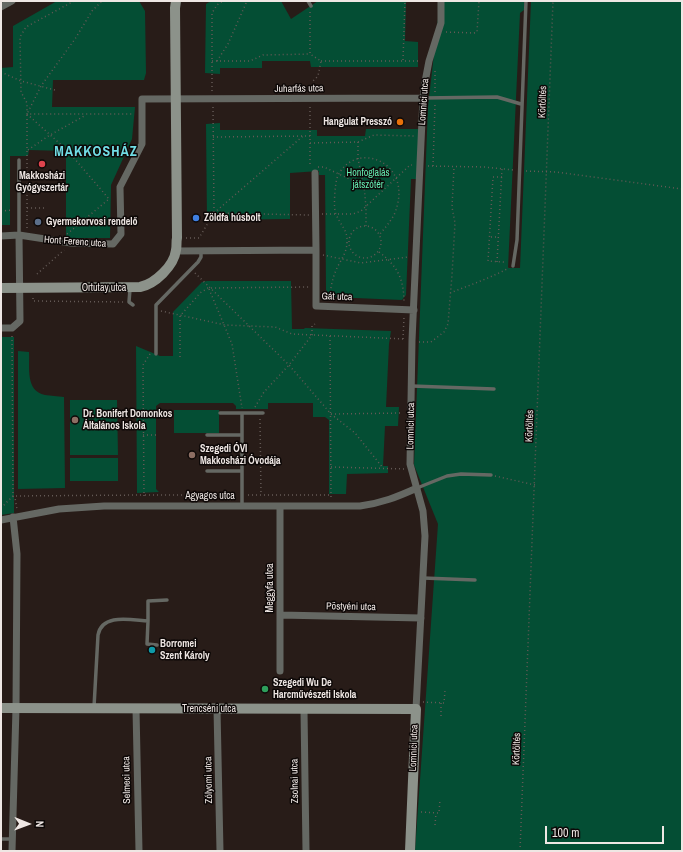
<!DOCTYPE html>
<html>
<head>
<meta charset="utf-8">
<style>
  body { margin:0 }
  #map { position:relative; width:683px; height:852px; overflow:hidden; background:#281c18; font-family:"Archivo Narrow",sans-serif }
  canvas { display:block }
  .frame { position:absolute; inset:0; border:2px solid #efe7e4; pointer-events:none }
  .north { position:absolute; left:8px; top:804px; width:40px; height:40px; -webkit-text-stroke:3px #0d0807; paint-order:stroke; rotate:91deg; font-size:11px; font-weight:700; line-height:16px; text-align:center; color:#efe7e4 }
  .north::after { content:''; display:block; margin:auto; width:14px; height:18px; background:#efe7e4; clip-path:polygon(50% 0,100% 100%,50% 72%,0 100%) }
  .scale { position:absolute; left:545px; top:826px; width:119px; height:18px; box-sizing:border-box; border:2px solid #efe7e4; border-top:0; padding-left:5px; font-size:12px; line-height:14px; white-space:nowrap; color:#efe7e4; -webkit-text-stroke:3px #0d0807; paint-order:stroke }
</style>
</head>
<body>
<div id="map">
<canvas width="683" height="852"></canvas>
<div class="frame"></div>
<div class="north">N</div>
<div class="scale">100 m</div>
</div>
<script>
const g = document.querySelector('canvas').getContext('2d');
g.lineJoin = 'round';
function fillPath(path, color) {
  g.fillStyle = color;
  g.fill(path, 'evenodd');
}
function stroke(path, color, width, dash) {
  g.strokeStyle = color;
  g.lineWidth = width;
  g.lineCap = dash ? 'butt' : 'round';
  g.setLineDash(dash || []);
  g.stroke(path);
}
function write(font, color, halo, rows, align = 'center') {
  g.font = font + ' "Archivo Narrow",sans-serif';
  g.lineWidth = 3;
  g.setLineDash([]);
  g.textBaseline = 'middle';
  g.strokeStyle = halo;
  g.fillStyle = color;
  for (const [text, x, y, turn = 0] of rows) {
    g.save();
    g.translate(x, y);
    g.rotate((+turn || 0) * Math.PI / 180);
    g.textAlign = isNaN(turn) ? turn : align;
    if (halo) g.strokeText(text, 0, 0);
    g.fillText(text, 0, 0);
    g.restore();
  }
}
const green = new Path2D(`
  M57,1H139L145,11L146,73L144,80H53L52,107H135L132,139L111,185L110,238H66V151L29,150L28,156H10V225H1V68L13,67V26Z
  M211,1H281L291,19L318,1H406L405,41L418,42V67H311L310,61H262V68H220V74L205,73L206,4Z
  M440,1H524V10L520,13L508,268H520L531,1H682V851H415L438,524L414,465L428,107Z
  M220,123V130H317V136H365L366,129H419L417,179H411L406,295L402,300L332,297L326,290L325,175H319V171L290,173V219L212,220L207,221L206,124Z
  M207,281H291L292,329H304L305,328L391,331L389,344L386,407H399L398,426H385L383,466H388V473L347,474L346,494H329V420L325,417H313V403H268V409H236V406L233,403H160L156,406V489L159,492L137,493L136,346L160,356H173V312L202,282Z
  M1,337H14V513L1,515Z
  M18,351L29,352C30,367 25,391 45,395C51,396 57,396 64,397L65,488L18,489Z
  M70,400H117L118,455H70Z
  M174,410H219V433H174Z
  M70,458H118V481H70Z`);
const path = new Path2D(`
  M74,1L26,27L20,37L21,92L27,103V114H134
  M310,12V54L321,61L318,76L313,81
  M446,32L474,33L477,32L479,1
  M403,60L405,1
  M212,61H250L263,55L310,54
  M217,61L228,44L247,1
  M321,61H421
  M1,72L21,81L55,90
  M212,91V13L217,5L223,1
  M435,92V70
  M213,107L214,213
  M310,107V167
  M27,114L68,151L109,199L67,234
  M213,137L310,136
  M358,142V159L364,186L366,207V226
  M310,143L358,142L374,135L415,136
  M28,150L50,135L86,115
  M428,166L484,167L514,170
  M433,166L435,104
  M318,167H324L364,186
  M526,171L556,172L682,189
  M26,175H46
  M502,177H493L488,261L504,262
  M27,208H45
  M1,211L13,210
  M214,213L303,136
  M322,214H353L361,211L410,165H412
  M349 242a16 16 0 1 1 32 0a16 16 0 1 1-32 0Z
  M27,228V114L41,86L75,39L92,11L102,1
  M491,237H499
  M186,238H199L214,213L309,215
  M379,252C398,266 404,280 404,303
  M323,255L361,263L408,257
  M497,262L502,169
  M195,273L289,365L331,414L355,433L383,468
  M37,274L64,250
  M209,289L232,344L242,408
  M450,293C470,285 490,278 509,268
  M33,298V301L123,302
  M330,300C330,290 332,280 336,270C340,261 347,253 347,242C348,230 340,225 336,214C333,208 335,185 337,178C353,138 417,161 394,215C390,222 385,228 380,234
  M161,311L225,325L275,327L292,334L404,339
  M12,336L13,496L15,498L17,509
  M330,336L331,500
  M403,339L404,317
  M419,342H431L444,332L448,324L452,275L455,223L452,207L454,167
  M150,354L143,365L144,495H236
  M180,357V316L200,293L208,288L310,287
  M255,407L264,392L289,365L312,335V326L315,324
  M331,414L403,413
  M260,419L261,495
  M143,435H156
  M331,467L405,469
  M495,476L535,485
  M248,495H331
  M1,508L13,496L144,495V498
  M286,700V676
  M423,702L444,703L445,691
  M441,703V717
  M421,812L439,813L440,799
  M435,825L436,813
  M520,851L553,1`);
const lane = new Path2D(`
  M308,1L311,6
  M423,98L497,97L521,104
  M19,160V235
  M513,266L517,240L526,1
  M130,289L129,302L133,305
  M156,354V305L198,262L201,257V251
  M412,386L494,389
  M220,413H242
  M207,435H242
  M207,471H242
  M417,488L447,476L461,474L491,475
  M242,506V413H263
  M423,578L475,580
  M148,621V601L167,600
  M94,707L98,635C102,613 131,620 148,621L147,644L157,645
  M1,839H12`);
const street = new Path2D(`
  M1,7L12,1
  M315,173L316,250
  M19,235L71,243L113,244L121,234L120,187L142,144V99L423,98
  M1,236L19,235L20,321L12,328H1
  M176,251L316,250V306L414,310
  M1,520L59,509L104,506H360C382,503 397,497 417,488
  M280,615L421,618
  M280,671V506
  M136,709L139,851
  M217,709L220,851
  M416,709L425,536L423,511L410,464L412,340L423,98L425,82L429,61L441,23V1
  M304,710L306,851
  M12,851L16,708L17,554L13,517`);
const secondary = new Path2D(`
  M1,288L140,287C155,284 174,266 176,250C177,246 176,242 177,238L175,8L176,1
  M1,708L416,709L410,851`);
const markers = [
  [400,122,4,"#e8710a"],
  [42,164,4,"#e0444e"],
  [196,218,4,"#3f7fe0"],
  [38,222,4,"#5c6f8a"],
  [75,420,4,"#8d6e63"],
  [192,455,4,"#8d6e63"],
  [152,650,4,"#0f9aa8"],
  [265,689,4,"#2e9e5b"]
];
const streetNames = [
  ["Juharfás utca",299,89,-1],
  ["Lomnici utca",424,102,-86],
  ["Körtöltés",543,102,-88],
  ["Hont Ferenc utca",75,242,4],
  ["Ortutay utca",104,288],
  ["Gát utca",337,297,2],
  ["Lomnici utca",411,426,-89],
  ["Körtöltés",530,426,-88],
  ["Agyagos utca",210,496],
  ["Meggyfa utca",270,588,-90],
  ["Pöstyéni utca",351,607,1],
  ["Trencséni utca",209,709],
  ["Lomnici utca",414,748,-88],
  ["Körtöltés",517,749,-88],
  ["Selmeci utca",127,780,-91],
  ["Zólyomi utca",209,780,-91],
  ["Zsolnai utca",295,781,-91]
];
const poiNames = [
  ["Hangulat Presszó",392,122,"right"],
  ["Makkosházi",42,176,"center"],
  ["Gyógyszertár",42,188,"center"],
  ["Zöldfa húsbolt",204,218],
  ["Gyermekorvosi rendelő",46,222],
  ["Dr. Bonifert Domonkos",83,414],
  ["Általános Iskola",83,426],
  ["Szegedi ÓVI",200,449],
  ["Makkosházi Óvodája",200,461],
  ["Borromei",160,644],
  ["Szent Károly",160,656],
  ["Szegedi Wu De",273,683],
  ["Harcművészeti Iskola",273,695]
];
const parkNames = [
  ["Honfoglalás",368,173],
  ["játszótér",368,185]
];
const districtNames = [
  ["MAKKOSHÁZ",96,152]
];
fillPath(green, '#044e34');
stroke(path, '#645a56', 1.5, [1, 3]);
stroke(lane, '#656863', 3.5);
stroke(street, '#656863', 7);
stroke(secondary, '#8c928a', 10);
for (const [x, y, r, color] of markers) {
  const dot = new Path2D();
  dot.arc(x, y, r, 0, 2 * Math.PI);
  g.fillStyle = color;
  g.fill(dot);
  stroke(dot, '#0d0807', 1.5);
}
write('10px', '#efe7e4', '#0d0807', streetNames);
write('bold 10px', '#efe7e4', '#0d0807', poiNames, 'left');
write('10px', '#65eeb3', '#0d0807', parkNames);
g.letterSpacing = '1px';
write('bold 14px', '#71dde5', '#0d0807', districtNames);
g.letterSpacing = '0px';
</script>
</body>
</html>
